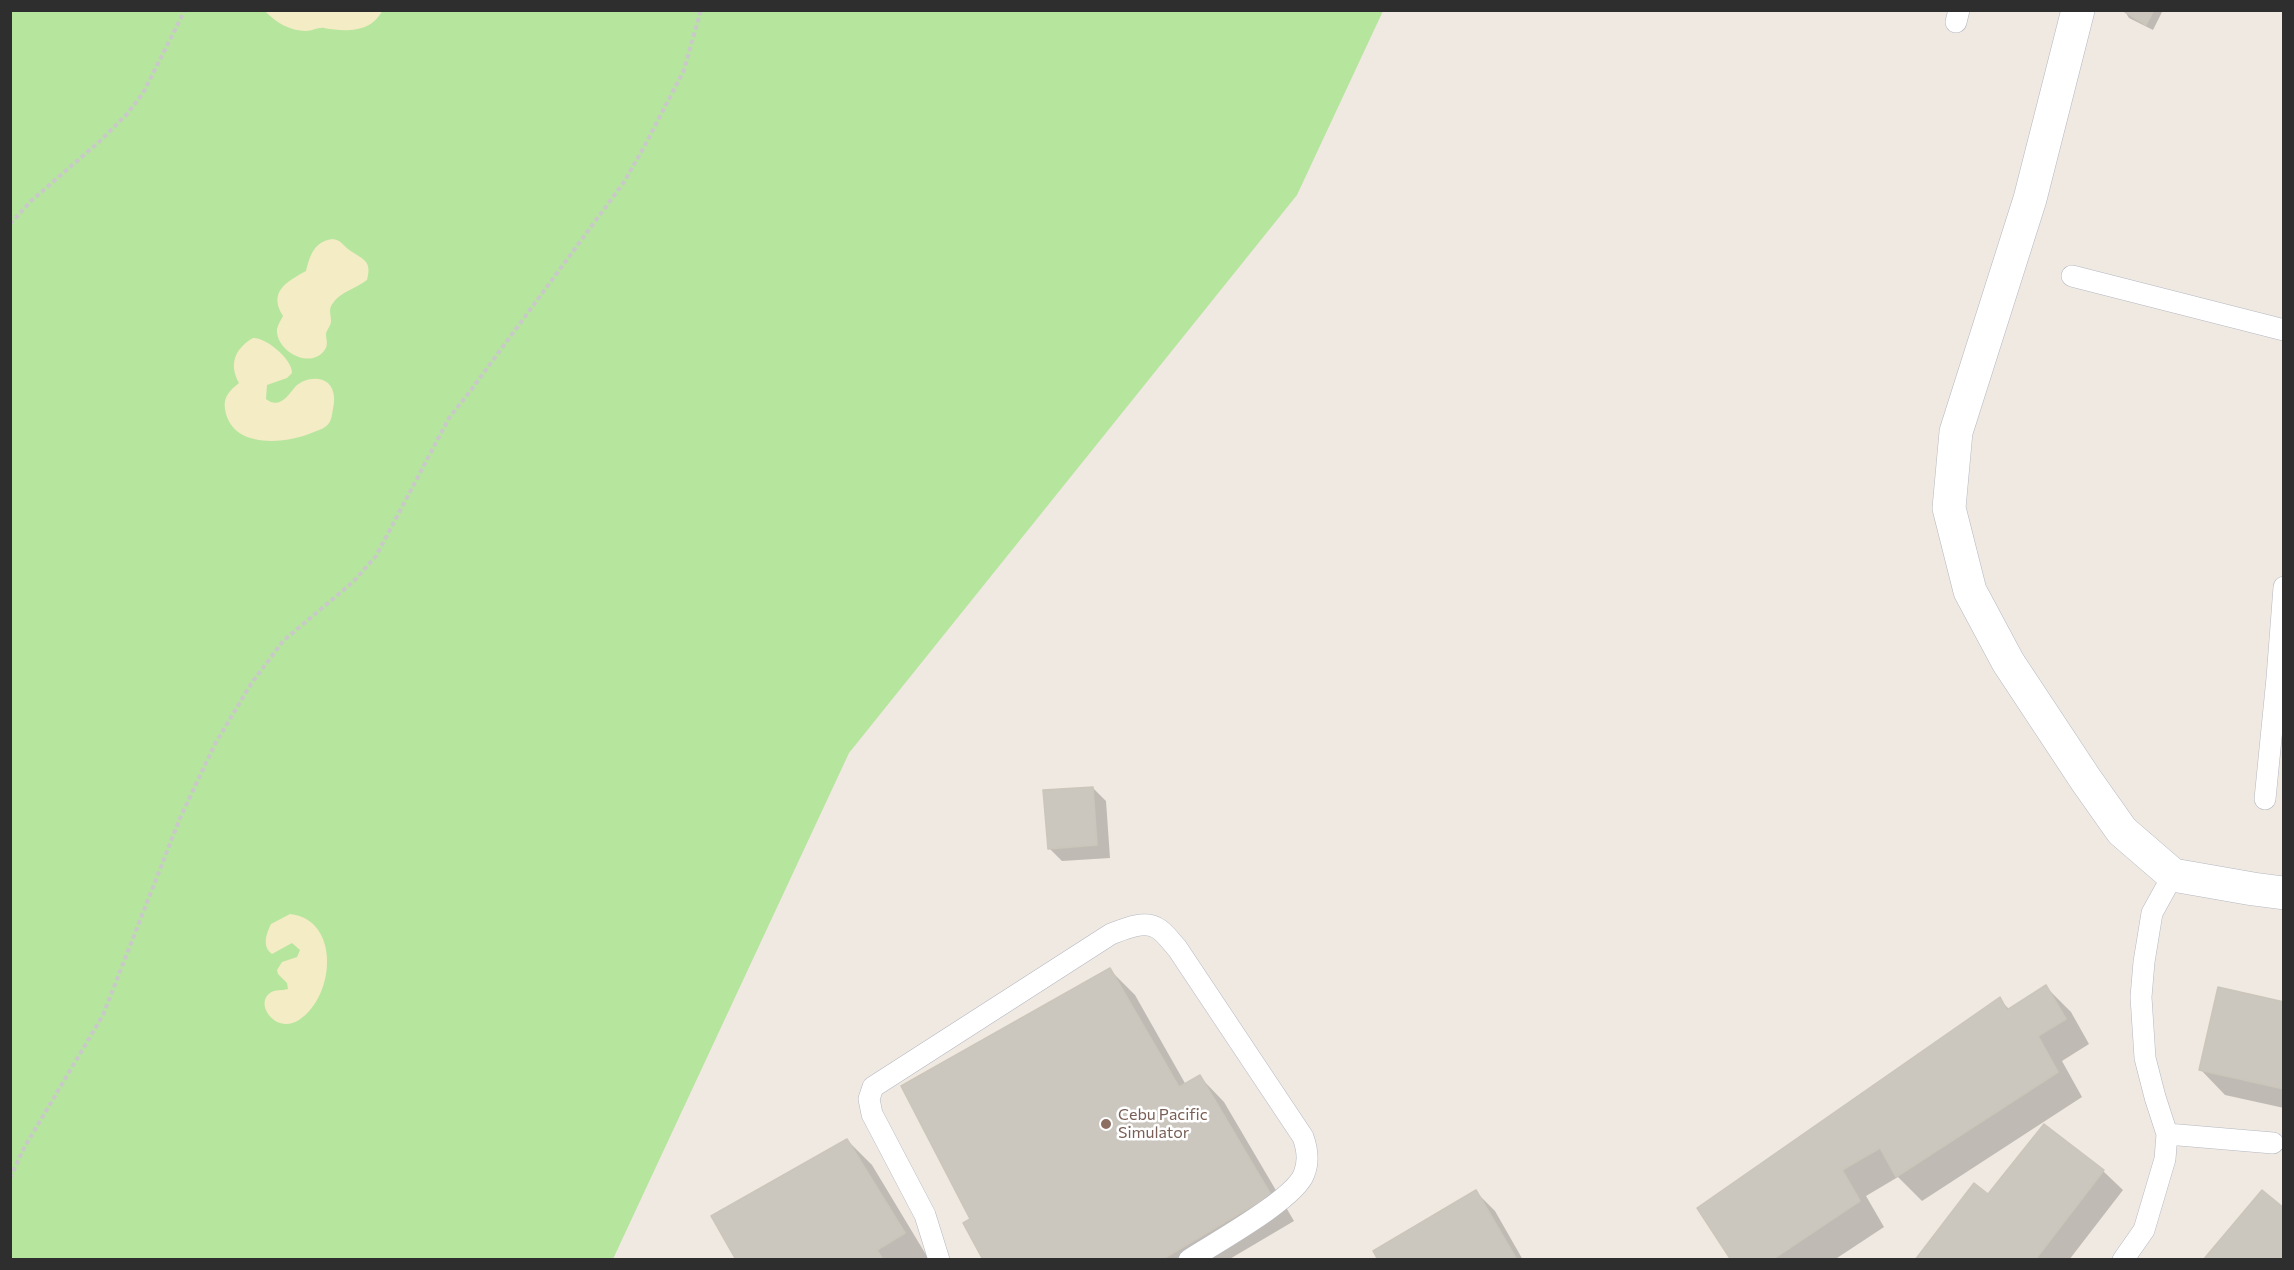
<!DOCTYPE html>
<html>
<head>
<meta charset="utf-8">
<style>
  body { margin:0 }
  #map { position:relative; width:2294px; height:1270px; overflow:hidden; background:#efe9e1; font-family:Commissioner,sans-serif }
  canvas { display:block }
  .frame { position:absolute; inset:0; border:12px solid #2e2e2e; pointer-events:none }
</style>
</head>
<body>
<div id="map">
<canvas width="2294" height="1270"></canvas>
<div class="frame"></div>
</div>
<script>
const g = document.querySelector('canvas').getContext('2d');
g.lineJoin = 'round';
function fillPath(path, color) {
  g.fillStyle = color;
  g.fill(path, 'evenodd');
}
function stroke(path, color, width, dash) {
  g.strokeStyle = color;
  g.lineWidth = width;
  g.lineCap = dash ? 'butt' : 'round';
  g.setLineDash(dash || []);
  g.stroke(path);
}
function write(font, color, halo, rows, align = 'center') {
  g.font = font + ' Commissioner,sans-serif';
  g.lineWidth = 5;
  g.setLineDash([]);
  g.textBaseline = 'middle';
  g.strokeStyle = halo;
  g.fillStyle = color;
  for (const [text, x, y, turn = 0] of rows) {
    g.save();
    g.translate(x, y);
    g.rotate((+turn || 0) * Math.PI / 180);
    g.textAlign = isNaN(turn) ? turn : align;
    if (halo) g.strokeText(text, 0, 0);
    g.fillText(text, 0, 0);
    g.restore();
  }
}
const green = new Path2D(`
  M10,11H1383L1297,195L849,753L613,1259H11Z`);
const sand = new Path2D(`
  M265,11H382C371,33 345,32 324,28C319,27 312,31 306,31C290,31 275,22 265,11Z
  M332,239C341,240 342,244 348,249C361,259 373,259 367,280C357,288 340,292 333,303C328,309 331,314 331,321C331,326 327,329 326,334C326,340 329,345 324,351C309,370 275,350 277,329C278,324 281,320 283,316C268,292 286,282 306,271C310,255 314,242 332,239Z
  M253,338C266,337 293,360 292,373L287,378L267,385L266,399C279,409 287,397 295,387C302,379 319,375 328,383C335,390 335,400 333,409C332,413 332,419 329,423C326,428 319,430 314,432C287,444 231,450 225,409C223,397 230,390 239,383C229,365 234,349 253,338Z
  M290,914C340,919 336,996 299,1020C276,1035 254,1004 270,993C275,989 282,991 288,989L287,983L278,974L277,970L282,962L297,957L300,950L292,943L272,954C262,947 266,934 271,924Z`);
const shadow = new Path2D(`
  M2124,10H2163L2153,30L2129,18Z
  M1093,788L1106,801L1110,858L1062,861L1049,848Z
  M1110,970L1135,995L1186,1085L1200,1077L1224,1102L1294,1221L1228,1260H985L972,1220Z
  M2046,987L2071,1012L2089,1044L2062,1061L2082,1097L1922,1201L1898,1177L1866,1196L1884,1227L1834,1260H1733L1999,999L2010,1010Z
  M2284,1003V1108L2225,1095L2201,1070Z
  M2044,1126L2103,1171L2123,1190L2069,1260H1917L1989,1196Z
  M847,1140L872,1165L928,1258L738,1260Z
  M1476,1192L1495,1211L1523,1260H1380Z`);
const building = new Path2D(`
  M2122,10H2154L2146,25Z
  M1093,787L1097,845L1048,849L1043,790Z
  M1110,968L1179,1087L1200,1075L1271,1195L1161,1260H983L963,1223L970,1219L901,1086Z
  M2046,985L2066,1019L2038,1036L2058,1072L1896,1177L1880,1148L1842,1170L1860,1201L1772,1260H1731L1697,1208L2000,997L2007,1010Z
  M2218,987L2284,1002V1089L2199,1070Z
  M2044,1124L2104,1170L2035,1260H1915L1974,1183L1988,1194Z
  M847,1139L905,1233L877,1250L883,1260H736L711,1216Z
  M1476,1190L1517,1260H1378L1373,1251Z
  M2262,1190L2284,1208V1260H2203Z`);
const path = new Path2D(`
  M10,224L31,201L100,141L127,114L143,93L185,10
  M10,1178L24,1148L103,1015L180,818L215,744L251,684L283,641L353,582L376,556L449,418L471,390L624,182L644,147L684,70L701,10`);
const service = new Path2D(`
  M1956,22L1959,10
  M2072,276L2284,330
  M2265,799L2277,678L2284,587
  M2167,1134L2273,1143
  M939,1260L925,1215L872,1114L869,1099L873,1087L1111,934C1124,929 1144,920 1157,928C1165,932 1171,942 1177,948L1303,1137C1307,1148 1309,1162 1304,1174C1295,1199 1215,1243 1189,1260
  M2123,1260L2144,1230L2165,1159L2167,1134L2155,1097L2145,1058L2141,997L2144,962L2152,913L2173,875`);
const minor = new Path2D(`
  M2078,10L2030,199L1956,432L1949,508L1970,591L2008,662L2086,780L2122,831L2173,875L2253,889L2284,893`);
const markers = [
  [1106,1124,6,"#8d6e63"]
];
const educationNames = [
  ["Cebu Pacific",1118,1115],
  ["Simulator",1118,1133]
];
fillPath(green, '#b6e59e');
fillPath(sand, '#f3ecc5');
fillPath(shadow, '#0003');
fillPath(building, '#cbc7bf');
stroke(building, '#cbc5ba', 1.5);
stroke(service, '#b4b7c1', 22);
stroke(minor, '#b4b7c1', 34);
stroke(path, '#c9c9c9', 4, [4.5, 3]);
stroke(service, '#fff', 21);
stroke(minor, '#fff', 33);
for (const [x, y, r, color] of markers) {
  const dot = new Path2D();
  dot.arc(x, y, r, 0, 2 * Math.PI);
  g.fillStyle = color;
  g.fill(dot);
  stroke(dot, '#fff', 2);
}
write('16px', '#785e54', '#fff', educationNames, 'left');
</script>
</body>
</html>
